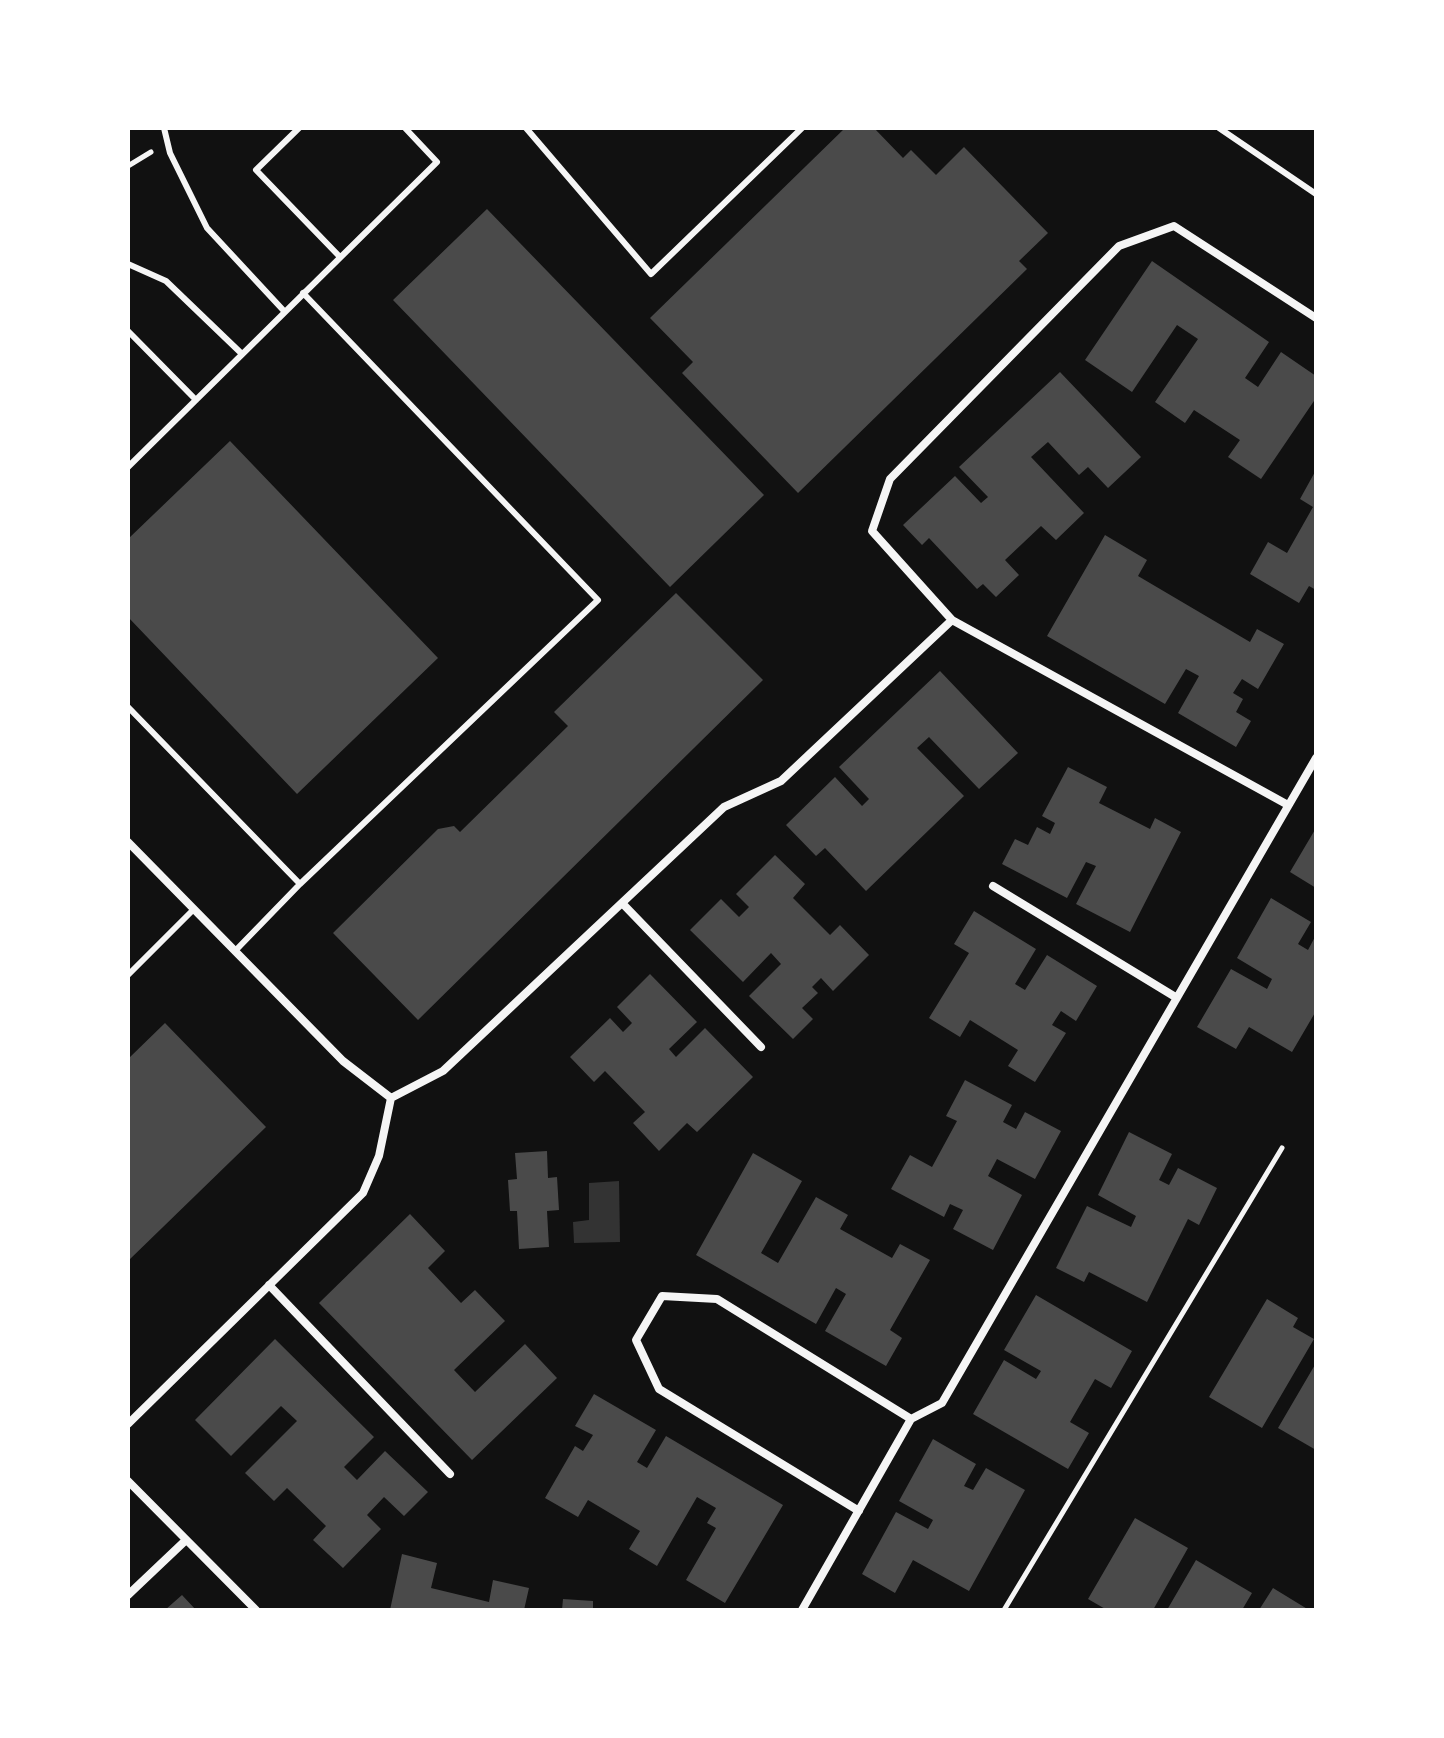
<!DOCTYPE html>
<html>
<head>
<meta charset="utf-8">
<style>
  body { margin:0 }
  #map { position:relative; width:1444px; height:1738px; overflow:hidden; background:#111; font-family:Raleway,sans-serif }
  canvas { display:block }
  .frame { position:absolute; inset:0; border:130px solid #fff; pointer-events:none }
</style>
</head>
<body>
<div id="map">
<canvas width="1444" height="1738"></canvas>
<div class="frame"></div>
</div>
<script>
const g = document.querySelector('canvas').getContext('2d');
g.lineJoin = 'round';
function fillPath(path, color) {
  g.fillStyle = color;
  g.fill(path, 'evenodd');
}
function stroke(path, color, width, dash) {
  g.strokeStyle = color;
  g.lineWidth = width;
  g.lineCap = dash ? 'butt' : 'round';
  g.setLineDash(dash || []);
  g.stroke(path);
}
const water = new Path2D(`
  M619,1181L620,1242L574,1243L573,1222L589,1220V1183Z`);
const building = new Path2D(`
  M845,128H874L903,158L911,150L936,175L964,147L1048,233L1019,261L1027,269L798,493L682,373L693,362L650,318Z
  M487,209L764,495L670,587L393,300Z
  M1152,261L1269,342L1245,378L1258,387L1281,352L1316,376V398L1261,479L1228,457L1240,440L1194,410L1185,423L1155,402L1198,339L1177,325L1132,392L1085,360Z
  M1060,372L1141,457L1108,488L1088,467L1079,475L1048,442L1031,457L1084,513L1056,540L1041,526L1005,560L1019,575L996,597L983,584L977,589L929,538L922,545L903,525L955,476L981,503L988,497L959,467Z
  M230,441L438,658L297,794L128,617V539Z
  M1316,470V590L1309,586L1299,603L1250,574L1268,542L1287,553L1313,507L1300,499Z
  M1105,535L1147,560L1138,576L1250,642L1257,629L1284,644L1258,689L1242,679L1233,693L1243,699L1236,712L1251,721L1236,747L1178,713L1199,676L1186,669L1165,704L1047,636Z
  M676,593L763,680L418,1020L333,933L438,829L454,826L460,832L568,726L554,712Z
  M940,671L1018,753L979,789L929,737L917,748L964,796L866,891L825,848L816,856L786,825L835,777L862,806L869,799L839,767Z
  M1068,767L1107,787L1099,803L1150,829L1155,818L1181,832L1130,932L1076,904L1096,866L1086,862L1067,898L1002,864L1015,839L1028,845L1037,827L1050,834L1055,823L1042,816Z
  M1316,828V888L1290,872Z
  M775,855L805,884L793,898L830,935L840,925L869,955L833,991L821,978L812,987L818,993L802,1008L813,1019L793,1039L749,996L781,964L771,953L743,982L690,930L721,899L739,917L749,907L736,894Z
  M1271,898L1311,922L1298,944L1308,950L1316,935V1011L1292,1052L1249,1027L1236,1049L1197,1027L1231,969L1267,989L1272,979L1237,958Z
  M974,911L1036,949L1015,984L1025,990L1047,955L1097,986L1076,1021L1061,1011L1052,1025L1066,1033L1035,1082L1008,1066L1018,1050L970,1020L960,1037L929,1018L969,953L954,944Z
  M650,974L697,1022L669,1049L676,1057L705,1028L753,1077L697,1132L687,1123L659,1151L633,1123L645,1112L605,1071L594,1082L570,1057L610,1018L623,1032L632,1023L617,1007Z
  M165,1023L266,1127L128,1261V1059Z
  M965,1080L1012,1105L1003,1122L1016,1129L1025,1112L1061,1131L1035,1179L997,1159L988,1176L1022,1195L993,1250L953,1229L963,1210L950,1204L944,1217L891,1189L910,1155L932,1167L957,1121L946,1116Z
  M1129,1132L1172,1154L1159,1180L1169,1185L1178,1168L1217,1188L1199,1225L1188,1219L1147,1302L1089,1272L1084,1282L1056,1268L1087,1206L1131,1227L1136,1216L1098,1195Z
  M547,1151L548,1178L557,1177L559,1210L547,1211L549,1247L519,1249L517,1211H510L508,1180L517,1179L515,1153Z
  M753,1153L802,1181L761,1253L778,1263L816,1197L848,1215L840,1229L892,1258L900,1244L930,1260L890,1330L902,1338L886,1366L825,1331L846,1294L836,1288L816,1324L696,1255Z
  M410,1214L445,1251L428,1268L461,1303L475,1290L505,1321L454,1370L475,1392L525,1344L557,1378L472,1460L319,1303Z
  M1036,1295L1132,1351L1111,1388L1095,1379L1070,1422L1089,1433L1068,1469L973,1414L1004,1360L1036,1379L1041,1371L1004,1350Z
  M1267,1299L1298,1318L1293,1327L1314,1339L1262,1428L1209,1397Z
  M275,1339L374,1437L344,1467L357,1480L385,1451L428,1492L404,1516L384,1497L367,1515L381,1529L343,1568L313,1540L326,1526L287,1488L274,1501L245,1473L297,1421L281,1406L231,1456L195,1420Z
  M1316,1363V1450L1278,1428Z
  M594,1394L656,1430L637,1462L647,1468L666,1436L783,1505L725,1603L686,1580L716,1528L707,1523L716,1508L697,1497L657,1566L629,1549L640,1531L588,1500L578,1517L545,1498L575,1446L583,1451L593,1435L575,1426Z
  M933,1439L976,1464L964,1486L973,1490L986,1468L1025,1490L969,1591L913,1560L895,1593L862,1574L896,1512L928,1529L933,1520L899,1501Z
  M1135,1518L1188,1548L1153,1610H1107L1088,1599Z
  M402,1554L437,1563L431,1588L489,1602L493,1580L529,1588L524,1610H390Z
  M1196,1560L1252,1593L1242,1610H1167Z
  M1273,1588L1309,1610H1259Z
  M182,1595L196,1610H165Z
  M563,1599L593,1601V1610H562Z`);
const path = new Path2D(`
  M128,166L151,152
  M1004,1610L1282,1148`);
const service = new Path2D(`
  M164,128L170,153L207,228L284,311
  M299,128L256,170L340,257
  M526,128L651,274L802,128
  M1219,128L1316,194
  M128,264L166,281L242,354
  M128,331L196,400
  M128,467L437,162L405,128
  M128,707L300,884L598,600L303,293
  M235,951L300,884
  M128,975L194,909`);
const minor = new Path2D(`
  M952,620L1288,805
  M128,842L343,1061L391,1098
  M993,886L1177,998
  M622,903L761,1047
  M391,1098L443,1071L724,807L781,781L952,620L872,531L890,479L1119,246L1174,226L1316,318
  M269,1285L450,1474
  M128,1424L363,1193L379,1156L391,1098
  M128,1481L256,1610
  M859,1511L659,1389L636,1340L662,1296L717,1299L911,1419
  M128,1595L186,1540
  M802,1610L911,1419L942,1403L1316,758`);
fillPath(water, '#333');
fillPath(building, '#4a4a4a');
stroke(path, '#f5f5f5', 5);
stroke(service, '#f5f5f5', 6);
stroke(minor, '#f5f5f5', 8);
</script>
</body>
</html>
